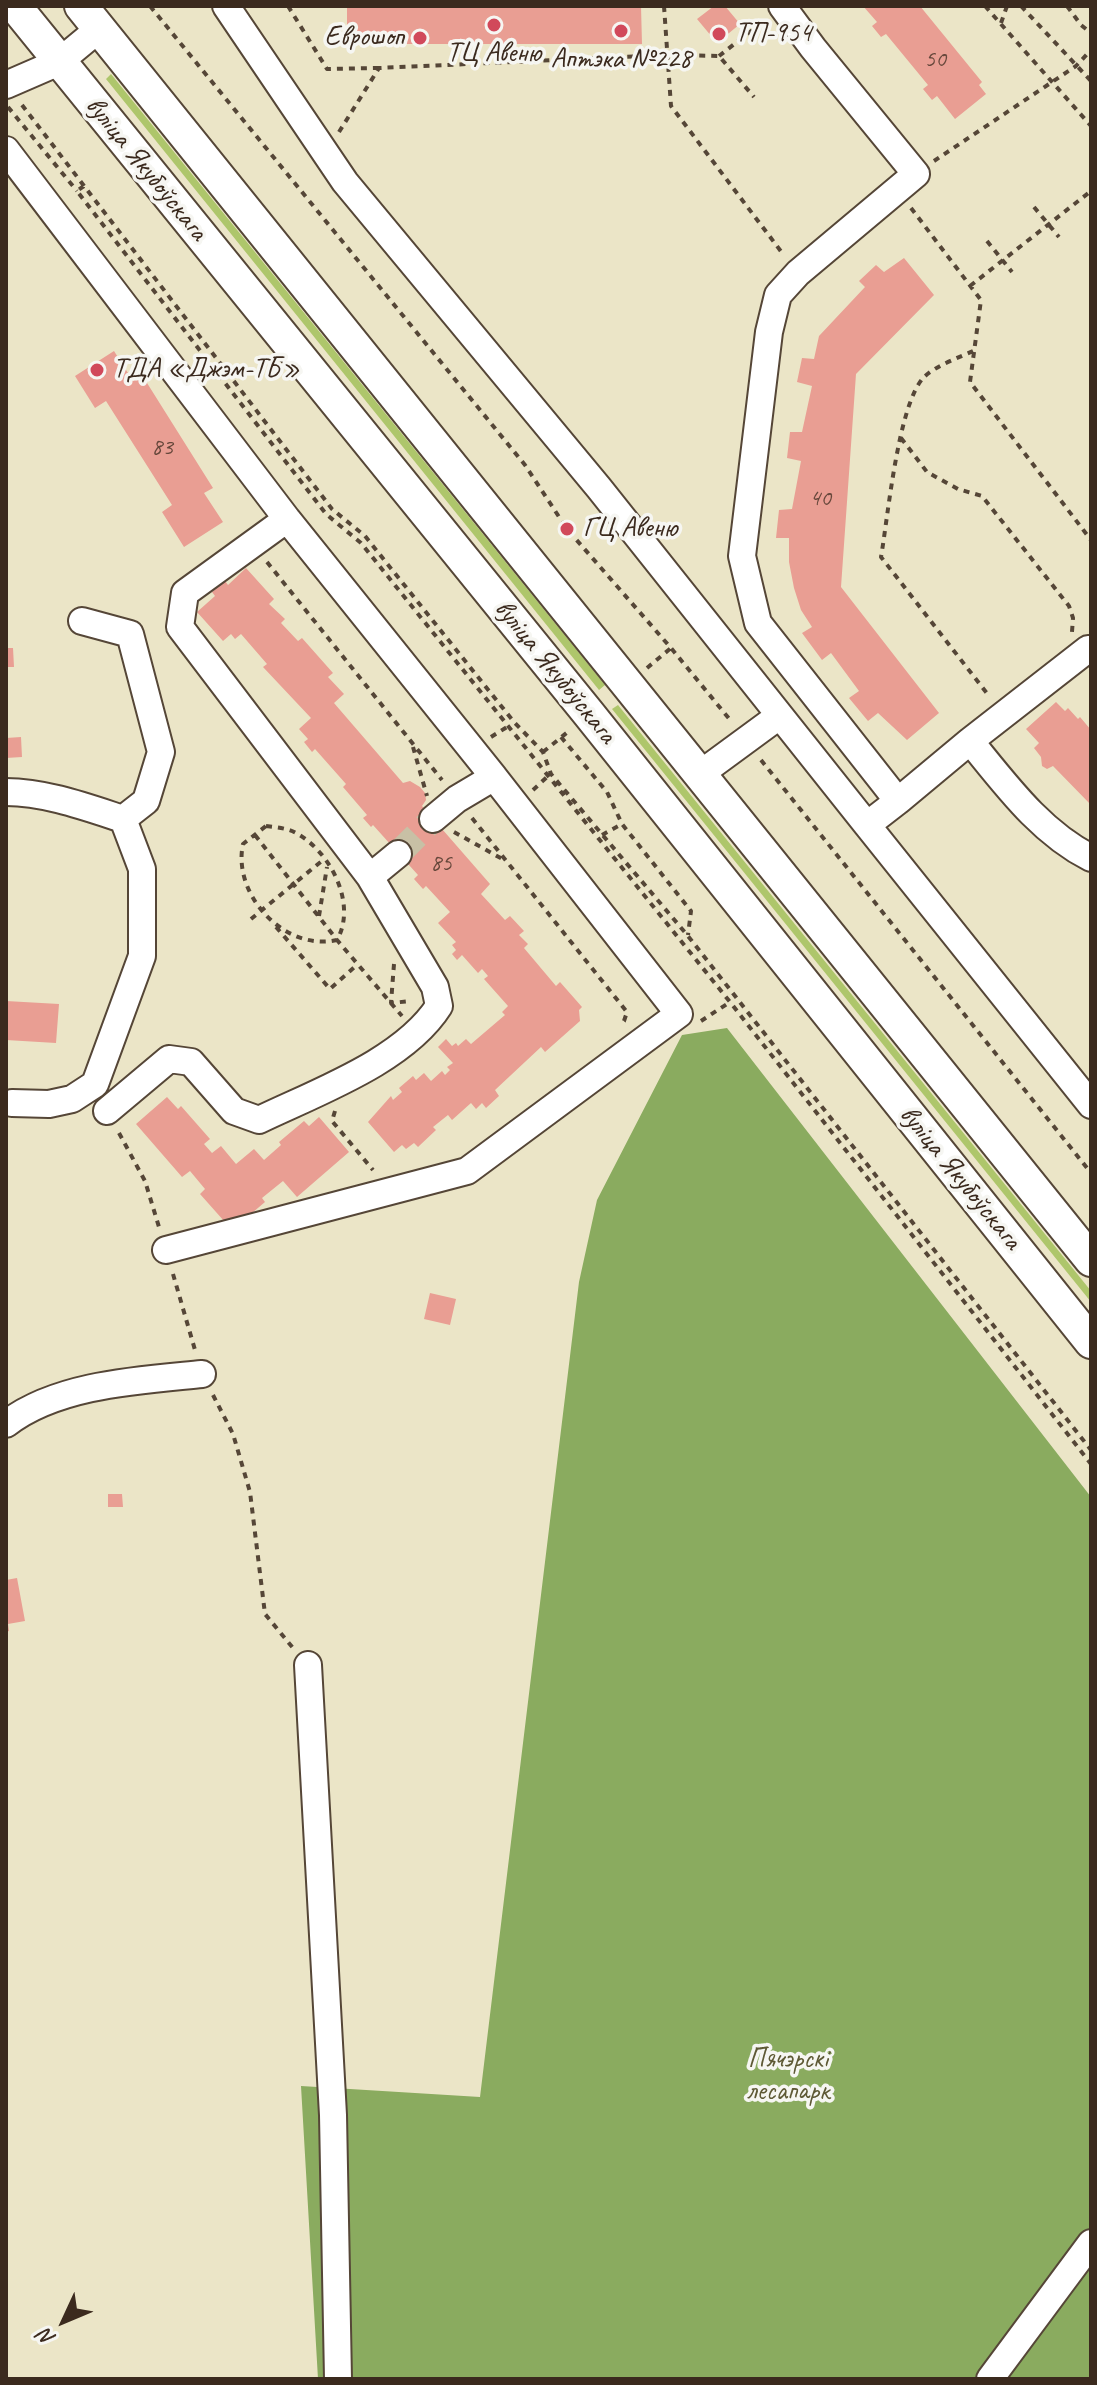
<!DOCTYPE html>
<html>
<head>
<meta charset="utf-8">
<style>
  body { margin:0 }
  #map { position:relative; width:1097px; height:2385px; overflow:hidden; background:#ebe5c7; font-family:Caveat,sans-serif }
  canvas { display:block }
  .frame { position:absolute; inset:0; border:8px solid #3b2a1e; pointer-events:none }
  .north { position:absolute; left:24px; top:2281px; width:80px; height:80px; -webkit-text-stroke:6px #f6f6f2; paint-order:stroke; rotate:226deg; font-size:22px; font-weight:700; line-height:32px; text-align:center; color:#3b2a1e }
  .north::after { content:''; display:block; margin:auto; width:28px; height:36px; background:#3b2a1e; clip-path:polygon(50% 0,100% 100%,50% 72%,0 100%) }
</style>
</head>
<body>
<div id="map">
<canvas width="1097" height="2385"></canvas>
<div class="frame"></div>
<div class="north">N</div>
</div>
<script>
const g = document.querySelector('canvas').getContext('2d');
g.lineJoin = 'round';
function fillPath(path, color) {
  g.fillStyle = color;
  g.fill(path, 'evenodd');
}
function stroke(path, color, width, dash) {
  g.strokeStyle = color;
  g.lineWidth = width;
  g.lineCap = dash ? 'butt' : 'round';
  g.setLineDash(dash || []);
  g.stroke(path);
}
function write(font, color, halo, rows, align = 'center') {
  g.font = font + ' Caveat,sans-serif';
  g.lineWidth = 7;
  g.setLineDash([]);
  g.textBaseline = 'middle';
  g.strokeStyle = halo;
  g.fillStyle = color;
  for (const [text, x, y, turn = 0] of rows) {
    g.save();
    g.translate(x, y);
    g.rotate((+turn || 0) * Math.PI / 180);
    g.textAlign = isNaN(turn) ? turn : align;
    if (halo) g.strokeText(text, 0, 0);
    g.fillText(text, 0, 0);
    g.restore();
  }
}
const green = new Path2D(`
  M111,74L605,685L599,690L106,79Z
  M618,705L1091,1291V1302L612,709Z`);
const forest = new Path2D(`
  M727,1028L1091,1497V2379H318L301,2086L480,2097L579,1282L597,1200L682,1035Z`);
const building = new Path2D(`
  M347,6H641L642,44H347Z
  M714,6H725L740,24L717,43L697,19Z
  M863,6H920L982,82L979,85L986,94L955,119L937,96L932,100L923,89L928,85L886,34L881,37L872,26L877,22Z
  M904,258L934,295L856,374L841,587L939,713L907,740L878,713L868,721L849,698L859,691L831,653L822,660L802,633L812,627L801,610L794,588L789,562V538H776L779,510L792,509L801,461L787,458L790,432H802L812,386L797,382L802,358L814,359L819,336L865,287L859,281L876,265L884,272Z
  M114,351L133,381L142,375L213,488L204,493L223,522L184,547L162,512L172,505L106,401L95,408L75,376Z
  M246,568L274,599L269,604L285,619L281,623L298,641L302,638L333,673L328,677L344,694L334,703L403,783L410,781L420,787L425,793L426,800L422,806L490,884L481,894L505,920L510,916L524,931L519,935L528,944L524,948L556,986L560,982L582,1007L579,1010L580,1021L545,1052L541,1047L495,1090L499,1096L486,1108L482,1103L476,1109L471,1103L452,1120L448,1115L433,1127L436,1130L418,1147L414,1143L406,1149L402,1145L394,1152L368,1122L391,1096L393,1100L402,1092L399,1088L413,1076L416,1080L424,1073L431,1081L442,1071L445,1075L450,1070L447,1067L453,1063L438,1047L446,1039L452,1046L456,1043L458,1046L466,1039L471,1044L505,1015L502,1012L508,1006L484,979L488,976L482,969L478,973L462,955L457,960L452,954L456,950L452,945L456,942L438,923L450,912L426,886L423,889L414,879L418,875L373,825L371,827L363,818L367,815L343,787L346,784L315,749L312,752L304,742L308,739L299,729L311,718L263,667L267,664L241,634L235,639L231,634L223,641L197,612L215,596L212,592L225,581L228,585Z
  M6,648H13L14,667H6Z
  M1056,702L1065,711L1068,708L1078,719L1080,717L1091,730V805L1053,766L1047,769L1042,766L1041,757L1034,748L1039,743L1026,729Z
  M21,737L22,757L6,758V738Z
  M6,1001L59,1004L56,1043L6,1040Z
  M167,1097L178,1109L181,1106L210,1139L204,1144L212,1153L221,1146L236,1164L254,1149L264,1160L281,1145L279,1142L304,1121L309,1126L319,1117L349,1152L297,1197L283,1181L262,1198L265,1202L232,1230L200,1194L205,1189L190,1171L182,1177L136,1124Z
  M430,1293L456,1299L450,1325L424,1319Z
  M108,1494H122L123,1507H108Z
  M17,1578L25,1621L8,1624L9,1631L6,1632V1580Z`);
const minorTunnel = new Path2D(`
  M398,854L433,819`);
const path = new Path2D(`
  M150,6L525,465L567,529L671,648L731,721
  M288,6L327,69L379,68
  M664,6L671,106L783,254
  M985,6L1091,126
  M1021,6L1091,81
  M1067,6L1081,25L1091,33
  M1001,23L1007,6
  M719,56L764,21
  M22,105L332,509L365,536L514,722L543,752L551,774L688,936L1091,1450
  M8,107L77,191
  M339,132L379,68L668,55L719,56L754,97
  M934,161L1076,66L1091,50
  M84,186L77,191L326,514L361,543L730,1002L1091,1464
  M1034,207L1059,237
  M911,208L981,300L970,382L1091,540
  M987,241L1012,272
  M970,286L1091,191
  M973,351C958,358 937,365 924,377C898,404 888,517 881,557L989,696
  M901,438L927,472L958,489L982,496L1069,606L1073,618L1072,632
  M267,562L442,780
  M647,668L671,648
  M491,737L507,727
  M561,737L607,792L622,824L691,911L688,935
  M413,747L427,796
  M543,752L569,731
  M761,760L1091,1173
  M533,790L547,777
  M472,818L627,1012L624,1021L620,1025
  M266,826C275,827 284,828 292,831C329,848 358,903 337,940C285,952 232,895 243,844Z
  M454,832L506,861
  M255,835L337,940L402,1016
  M602,835L622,824
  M319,916L327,867
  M251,919L323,860
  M276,927L330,989L358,964
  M394,964L391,1003L411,1001
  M701,1021L730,1002
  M335,1111L332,1121L373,1170
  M119,1133L145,1181L159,1227
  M173,1274L195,1350
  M213,1395L233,1434L250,1492L265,1614L293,1648`);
const minor = new Path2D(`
  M226,6L345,182L599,488L867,825
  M782,6L813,48L916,174L798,273L778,295L769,332L742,556L758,623L898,801L867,825L1091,1105
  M6,85L59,62L100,28
  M6,150L287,519L494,777L457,799L433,819
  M970,741L1088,649
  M700,774L779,716
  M6,792C45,792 86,807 123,819L146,801L161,752L130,634L82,621
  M898,801L970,741C1006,785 1040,832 1091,858
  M370,877L398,854
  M12,1103L49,1104L72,1099L95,1084L142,956V869L123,819
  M107,1111L169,1059L191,1062L234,1111L259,1120C317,1092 404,1061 439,1006L435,987L370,877L180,627L185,593L287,519
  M166,1250L467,1171L679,1014L494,777
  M6,1424C57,1384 141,1380 202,1374
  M308,1665L333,2115L338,2379
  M990,2379L1091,2243`);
const major = new Path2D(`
  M15,6L589,714L1091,1342
  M81,6L1091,1260`);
const markers = [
  [494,25,8,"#d1495b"],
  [621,31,8,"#d1495b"],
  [719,34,8,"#d1495b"],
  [420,38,8,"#d1495b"],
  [97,370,8,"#d1495b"],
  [567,529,8,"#d1495b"]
];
const numberNames = [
  ["50",935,60],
  ["83",162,448],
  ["40",820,499],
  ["85",441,864]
];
const poiNames = [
  ["ТП-954",735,34],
  ["Еврошоп",404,38,"right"],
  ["ТЦ Авеню",494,54,"center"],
  ["Аптэка №228",621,60,"center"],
  ["ТДА «Джэм-ТБ»",113,370],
  ["ГЦ Авеню",583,529]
];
const streetNames = [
  ["вуліца Якубоўскага",146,169,51],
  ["вуліца Якубоўскага",555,672,51],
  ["вуліца Якубоўскага",960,1178,51]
];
const parkNames = [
  ["Пячэрскі",788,2060],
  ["лесапарк",788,2092]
];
fillPath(green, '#aec66b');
fillPath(forest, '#8aab5f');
fillPath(building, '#e99e93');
stroke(minorTunnel, '#c8c0a5', 26, [26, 13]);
stroke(minor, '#554637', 30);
stroke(major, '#554637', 36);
stroke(path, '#554637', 4, [6, 6]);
stroke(minor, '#fff', 26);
stroke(major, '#fff', 32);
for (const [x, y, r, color] of markers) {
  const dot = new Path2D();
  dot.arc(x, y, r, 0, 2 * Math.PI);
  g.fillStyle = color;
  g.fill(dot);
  stroke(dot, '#f6f6f2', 3);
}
write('24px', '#66473b', null, numberNames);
write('28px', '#3b2a1e', '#f6f6f2', poiNames, 'left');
write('28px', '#3b2a1e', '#f6f6f2', streetNames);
write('28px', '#5e5935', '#f6f6f2', parkNames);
</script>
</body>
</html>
